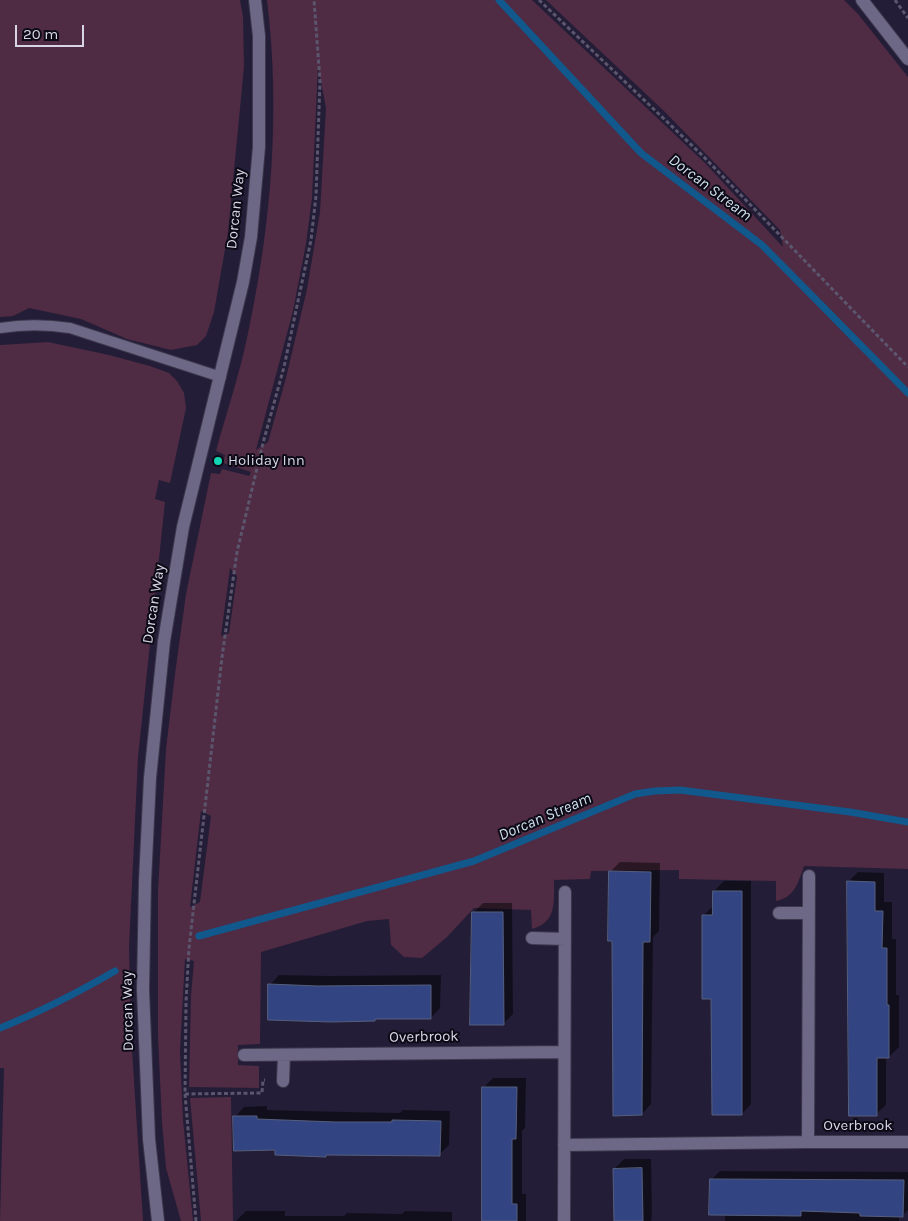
<!DOCTYPE html>
<html>
<head>
<meta charset="utf-8">
<style>
  body { margin:0 }
  #map { position:relative; width:908px; height:1221px; overflow:hidden; background:#231d37; font-family:Karla,sans-serif }
  canvas { display:block }
  .scale { position:absolute; left:15px; top:25px; width:69px; height:22px; box-sizing:border-box; border:2px solid #d8d5e7; border-top:0; padding-left:6px; font-size:15px; line-height:18px; white-space:nowrap; color:#d8d5e7; -webkit-text-stroke:4px #0c0a15; paint-order:stroke }
</style>
</head>
<body>
<div id="map">
<canvas width="908" height="1221"></canvas>
<div class="scale">20 m</div>
</div>
<script>
const g = document.querySelector('canvas').getContext('2d');
g.lineJoin = 'round';
function fillPath(path, color) {
  g.fillStyle = color;
  g.fill(path, 'evenodd');
}
function stroke(path, color, width, dash) {
  g.strokeStyle = color;
  g.lineWidth = width;
  g.lineCap = dash ? 'butt' : 'round';
  g.setLineDash(dash || []);
  g.stroke(path);
}
function write(font, color, halo, rows, align = 'center') {
  g.font = font + ' Karla,sans-serif';
  g.lineWidth = 4;
  g.setLineDash([]);
  g.textBaseline = 'middle';
  g.strokeStyle = halo;
  g.fillStyle = color;
  for (const [text, x, y, turn = 0] of rows) {
    g.save();
    g.translate(x, y);
    g.rotate((+turn || 0) * Math.PI / 180);
    g.textAlign = isNaN(turn) ? turn : align;
    if (halo) g.strokeText(text, 0, 0);
    g.fillText(text, 0, 0);
    g.restore();
  }
}
const green = new Path2D(`
  M0,0H240L243,17L244,67L228,232L214,312L206,336L197,345L171,350L127,339L81,319L29,308L13,316L0,317Z
  M267,0H532L705,163L783,247L780,230L664,111L546,0H844L858,14L908,77V869L804,866C798,883 795,897 776,901V881L679,879V870L591,871L590,879L554,880C554,902 557,922 532,929L531,910L474,908L447,937L422,958L404,957L391,945L389,919L367,921L261,952L260,1044L238,1045V1065L259,1066V1088L189,1087L191,996L194,961L185,959L180,1051L183,1120L193,1221H181L166,1168L162,1122L158,1036V891L166,749L175,674L186,594L211,473L220,474L222,469L249,476L251,472L223,463L225,455L216,451C226,414 239,376 247,338C271,227 281,114 267,0ZM318,66L326,108L320,212L307,289L286,378L268,442L256,450L293,311L306,244L312,198ZM230,568L237,576L229,633L221,636ZM201,811L211,816L200,902L190,907Z
  M48,342L109,355L150,366L169,373L177,381L184,393L186,408L170,483L159,480L155,499L165,502L138,757L129,947L131,1034L143,1221H0L4,1068H0V345Z
  M231,1097L233,1221H201L190,1098Z`);
const shadow = new Path2D(`
  M620,862L660,863L659,931L653,937L651,1104L642,1114L610,872Z
  M858,872L884,873V902H892V939H896V995H899V1047L889,1057H886V1105L876,1114L848,882Z
  M724,881H751V1104L742,1114L713,998L703,916L713,906L714,891Z
  M483,903H512L513,1014L503,1024L473,913Z
  M279,975L329,976L441,975L440,1008L431,1018H376L270,985Z
  M493,1078H526L525,1128L522,1131V1194H526V1221H483L484,1087Z
  M267,1106V1110L345,1112L400,1113L403,1110L450,1111L449,1145L439,1155L276,1149L235,1117L244,1107Z
  M624,1159H651L652,1213L651,1221H615L614,1169Z
  M720,1171L908,1172V1210L902,1216H899V1221H725V1214L711,1180Z
  M246,1211H285V1216H344L347,1213L402,1214L405,1211L452,1212V1221H236Z`);
const stream = new Path2D(`
  M499,0L641,153L762,245L908,393
  M199,936L474,861L635,794L655,791L680,790L850,812L908,822
  M0,1028C40,1012 77,993 115,971`);
const building = new Path2D(`
  M609,871L651,872L650,942H643L642,1115L613,1116L612,941H608Z
  M847,881L875,882V911H883L882,948H887V1005H889V1058H877V1116H849Z
  M713,891H742V1115H712L711,999H702V915H712Z
  M472,912H503L504,1025H470Z
  M268,984L318,986L431,985V1019H375V1021L331,1022L268,1020Z
  M482,1087H517L516,1139H512V1204H517V1221H482Z
  M233,1116H257V1119L335,1122H392V1120L441,1121L440,1156L326,1155V1157L275,1155V1150L234,1151Z
  M642,1168L643,1221H614L613,1169Z
  M710,1179L904,1180L903,1217L860,1216V1213L801,1211V1216L709,1215Z`);
const path = new Path2D(`
  M539,0L702,155L908,367
  M895,0L908,18
  M185,1094L262,1093L263,1080H265
  M196,1221L185,1094L186,1002L189,948L222,657L237,552L263,443L284,367L311,240L316,196L320,81L314,0`);
const service = new Path2D(`
  M0,328C24,324 45,324 70,328L221,377`);
const minor = new Path2D(`
  M779,913H809
  M532,938L565,939
  M244,1055L563,1052
  M283,1081L284,1055
  M808,1142L809,876
  M564,1145L808,1142H908
  M564,1221L565,892`);
const tertiary = new Path2D(`
  M862,0L908,59`);
const secondary = new Path2D(`
  M158,1221L149,1139L143,990L145,881L150,778L164,641L183,527L243,282L251,237L259,147V36L255,0`);
const markers = [
  [218,461,5,"#13d5b4"]
];
const streetNames = [
  ["Dorcan Way",236,209,-84],
  ["Dorcan Way",154,604,-81],
  ["Dorcan Way",128,1011,-91],
  ["Overbrook",424,1037,-1],
  ["Overbrook",858,1126]
];
const poiNames = [
  ["Holiday Inn",228,461]
];
const waterNames = [
  ["Dorcan Stream",710,188,37],
  ["Dorcan Stream",545,817,-23]
];
fillPath(green, '#502b44');
fillPath(shadow, '#0007');
stroke(stream, '#11588c', 7);
fillPath(building, '#334483');
stroke(building, '#555f7c', 1);
stroke(service, '#3e384e', 12);
stroke(minor, '#3e384e', 14);
stroke(tertiary, '#3e384e', 14);
stroke(secondary, '#3e384e', 14);
stroke(path, '#5b566e', 3, [4, 2.5]);
stroke(service, '#6e6887', 10);
stroke(minor, '#6e6887', 12);
stroke(tertiary, '#6e6887', 12);
stroke(secondary, '#6e6887', 12);
for (const [x, y, r, color] of markers) {
  const dot = new Path2D();
  dot.arc(x, y, r, 0, 2 * Math.PI);
  g.fillStyle = color;
  g.fill(dot);
  stroke(dot, '#0c0a15', 2);
}
write('15px', '#d8d5e7', '#0c0a15', streetNames);
write('15px', '#d8d5e7', '#0c0a15', poiNames, 'left');
write('italic 16px', '#cedfee', '#0c0a15', waterNames);
</script>
</body>
</html>
